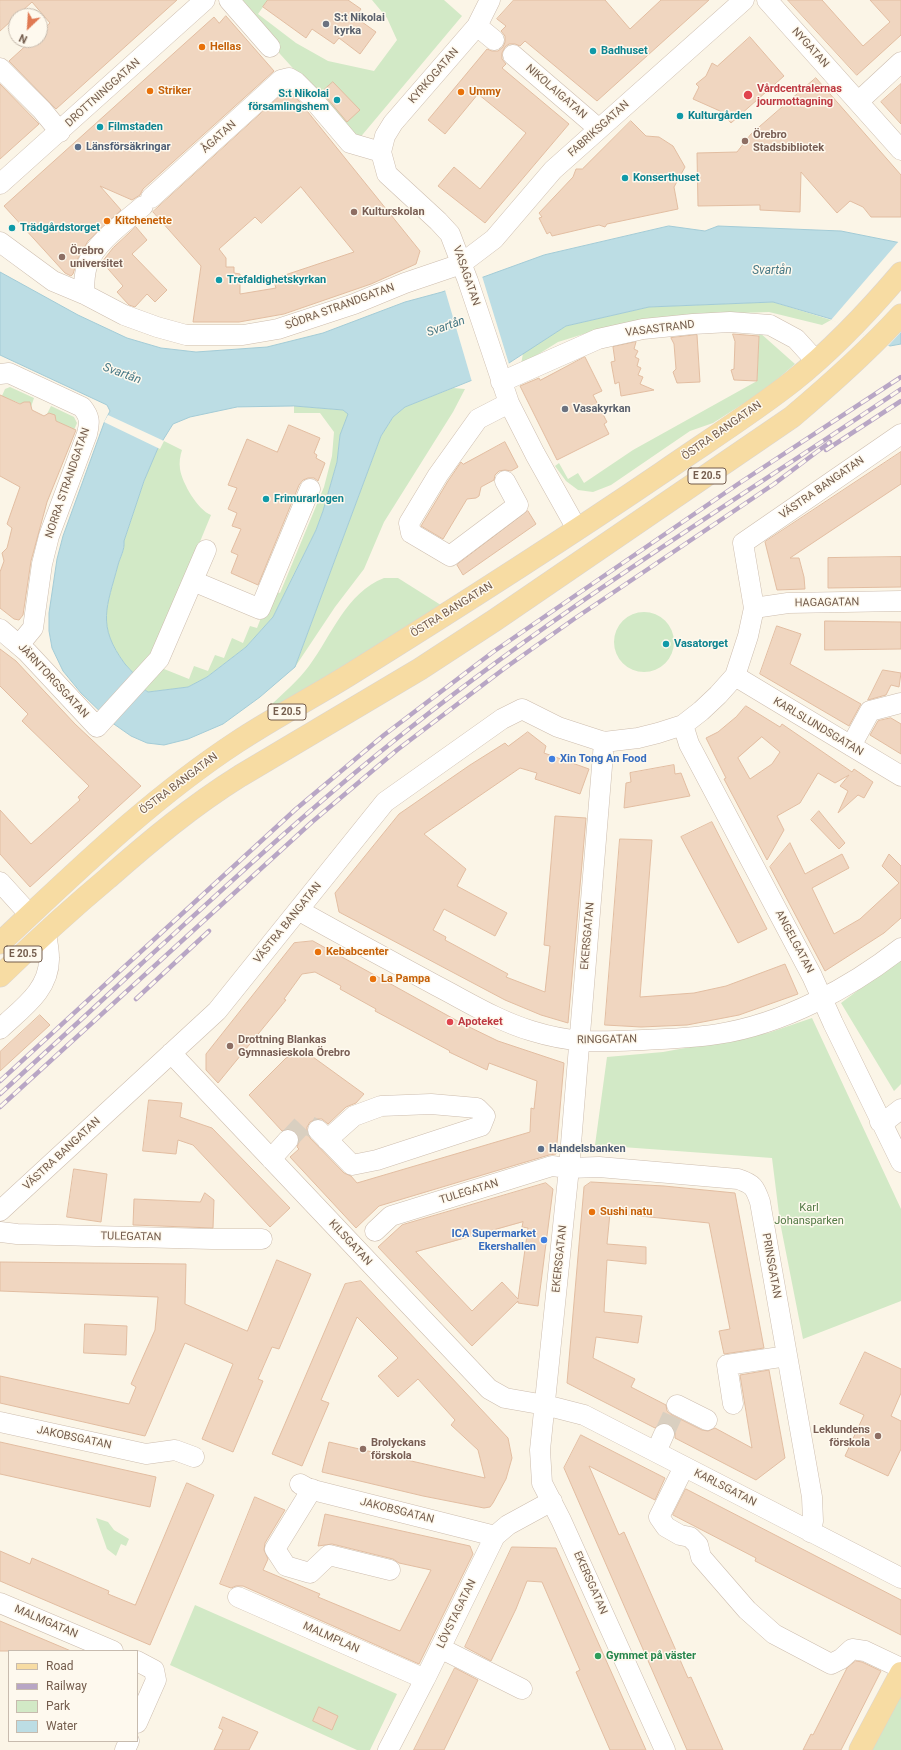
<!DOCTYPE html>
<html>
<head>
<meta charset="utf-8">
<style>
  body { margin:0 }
  #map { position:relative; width:901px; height:1750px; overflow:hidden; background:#fbf5e7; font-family:Roboto,sans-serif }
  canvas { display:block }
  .legend { position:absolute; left:8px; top:1650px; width:130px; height:92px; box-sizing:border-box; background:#fef9ee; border:1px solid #c7bbae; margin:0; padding:5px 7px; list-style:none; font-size:12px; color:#745d4d }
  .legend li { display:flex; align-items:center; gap:8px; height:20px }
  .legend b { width:20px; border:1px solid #c7bbae }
  .north { position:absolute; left:8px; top:8px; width:40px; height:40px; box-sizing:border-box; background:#fef9ee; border:1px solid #c7bbae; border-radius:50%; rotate:205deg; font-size:11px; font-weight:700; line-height:16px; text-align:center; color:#745d4d }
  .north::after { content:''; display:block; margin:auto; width:14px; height:18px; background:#e07952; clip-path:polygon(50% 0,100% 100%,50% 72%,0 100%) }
</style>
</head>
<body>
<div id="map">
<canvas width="901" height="1750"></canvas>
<ul class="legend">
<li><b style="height:5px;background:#f7dca3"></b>Road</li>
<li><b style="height:5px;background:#b8a6c5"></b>Railway</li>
<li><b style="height:11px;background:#d2e9c6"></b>Park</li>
<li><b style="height:11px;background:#bcdde4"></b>Water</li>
</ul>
<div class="north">N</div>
</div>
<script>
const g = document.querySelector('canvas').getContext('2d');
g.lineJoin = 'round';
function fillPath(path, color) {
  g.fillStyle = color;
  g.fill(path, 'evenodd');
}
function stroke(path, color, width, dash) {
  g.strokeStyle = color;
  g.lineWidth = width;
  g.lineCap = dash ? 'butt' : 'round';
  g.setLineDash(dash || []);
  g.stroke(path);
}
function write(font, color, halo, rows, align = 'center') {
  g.font = font + ' Roboto,sans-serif';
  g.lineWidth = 3;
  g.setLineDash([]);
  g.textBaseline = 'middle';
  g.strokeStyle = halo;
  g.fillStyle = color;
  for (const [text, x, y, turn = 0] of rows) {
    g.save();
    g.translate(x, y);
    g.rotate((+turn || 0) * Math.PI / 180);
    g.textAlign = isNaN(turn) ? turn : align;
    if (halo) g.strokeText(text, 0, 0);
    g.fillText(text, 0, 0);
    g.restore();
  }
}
const green = new Path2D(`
  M233,0H268L258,14L296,43L328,61L374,71L397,40L387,18L372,0H444L462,16L358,140L232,1Z
  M773,302L831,320L822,325L769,312L683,315L603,328L558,342L521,365L523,353L566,326L649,307Z
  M759,332L795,364L765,390L735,409L713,423L690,431L611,485L593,492L578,490L566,481L555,466L559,463L568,479L578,473L584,483L633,450L757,381Z
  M10,387L34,398L31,407C21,405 9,397 1,398L5,389Z
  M453,388L465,389L453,412L384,522L364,569L335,607L295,667L381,436L393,417L405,407Z
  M51,406L74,417L77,423L74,430L55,421L47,414Z
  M294,406L343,410L349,414L340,435L337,462L323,511L316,530L273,617L246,647L207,677L188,687L148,692C141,688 140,682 135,675C132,671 128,668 125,664C96,625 107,607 118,565C120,557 125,550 124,541C136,507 145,472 162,440L182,450C180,456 179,462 180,469C182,483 198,510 211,515L152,658L164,669L189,679L194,666L208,671L215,655L224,658L232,638L243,643L250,626L257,628L272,590L280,593L324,487L332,456L334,432L320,413H294Z
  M384,578H398L444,607L271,713L268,708C282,694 298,681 309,666C332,635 346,593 384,578Z
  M614 642a30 30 0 1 1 60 0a30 30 0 1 1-60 0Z
  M901,958V1084L894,1091L841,1003Z
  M812,1018L901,1209V1301L803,1339L780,1222L772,1158L595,1145L607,1057L663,1052L768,1033Z
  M96,1518L108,1522L114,1530L129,1539L126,1546L121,1544L116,1556L107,1549Z
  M195,1605L397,1694L370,1750H357L170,1665Z
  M901,1687V1750H868Z`);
const water = new Path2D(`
  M669,226L705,231L718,226L841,231L901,243V344L890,346L831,319L773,302L649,307L566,326L509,363L470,381L405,407L393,417L381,436L295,667L260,697L223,724L188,739L164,745L147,743L131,736L111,722L81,693L63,671L52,648L49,631V613L57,559L63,536L104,423L110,411L107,405L0,355V272L78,315L127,338L161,348L196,352L267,347L323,333L405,302L442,292L544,255ZM294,406L343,410L348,414L340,435L337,462L323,511L316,530L273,617L246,647L207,677L188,687L148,692C141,688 140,682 135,675C132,671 128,668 125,664C96,625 107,607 118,565C120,557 125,550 124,541L144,481L158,448L173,424L190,417L237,407Z`);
const pier = new Path2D(`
  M899,241H901V332L888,346L831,320Z
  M482,276L509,364L472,382L445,290Z
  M108,415L164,441L160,449L104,422Z`);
const building = new Path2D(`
  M0,0H177L56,109L9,61L32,40H40V32L50,23L32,2L0,31Z
  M268,0H348L361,9L355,17L376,32L360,54L339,38L334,44L312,29L306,38L263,7Z
  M514,0H605L630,29L661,0H709L597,101L525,41L520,46L515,44H509L505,47L502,53V59L506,64L502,68L569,124L485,223L438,186L454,167L480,189L526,133L478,94L445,134L428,120L487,49L492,51H498L503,47L505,42V36L501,31L506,26L497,19Z
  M788,0H822L863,46L890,22L870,0H901V35L857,75Z
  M226,16L274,71L143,189L140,195L132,200L100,186L121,210L88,241L78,258L73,274L71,276L65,273L4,206L214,17L219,23Z
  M750,37L784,76L731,123L720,111L693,99L699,87L696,84L706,76L712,63L717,66Z
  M816,78L901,175V217H871L863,207L850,201L837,213L801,172L800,212L760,210V205L698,206L697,153L737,152L751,134Z
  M333,82L360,110L347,122L322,92Z
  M0,84L39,124L0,159Z
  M901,84V124L881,102Z
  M287,90L299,101L420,251L416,264L371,284L284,314L239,322H193L201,266L153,212ZM301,187L354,252L273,279L276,288L240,294V274L234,273V267H226V258L219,249L255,217L261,223Z
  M631,121L646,136L659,137L673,146L685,167L674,187L678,209L607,224L605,227L599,225L552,236L550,232L547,234L539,218L542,217L539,213L573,177L576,169H582Z
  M136,227L147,240L132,254L167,290L155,302L147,294L135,307L129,305L117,292L123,286L102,262L113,248Z
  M733,334L759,336L757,381L734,380L731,370L734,369L735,342Z
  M697,335L700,382L677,383L673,372L676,369L674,344L671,338Z
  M636,342L634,349L638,351L635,357L639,359L637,366L641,368L638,375L643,377L640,384L654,390L621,396L619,382L615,384L611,362L615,361L613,347Z
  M585,357L602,391L593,395L607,422L604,424L609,434L557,460L520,386L539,378L540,380Z
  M0,395L20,404L24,402H30L32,410L44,416L49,413L55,415L56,421L76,430L47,502L31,561L23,615L19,620L14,619L0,608V572L4,561L2,553L7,548L12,528L7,524L20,487L0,476Z
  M289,425L320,438L314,453L317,455L316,458L325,463L318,481L314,478H308L303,480L299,485L258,585L231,573L238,555L231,552L241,529L232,526L237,513L228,509L237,488L228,485L247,439L277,452Z
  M505,442L518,467L511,471L505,470L499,471L495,475L494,480L481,487L479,496L476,498L467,499L443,539L421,526L448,481L461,462L463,464Z
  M901,452V484L790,558H799L804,577L805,589L777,590L765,542Z
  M528,511L536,524L463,575L457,565Z
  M901,557V587L828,588V558Z
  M825,621L901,622V649L825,650Z
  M777,626L801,634L790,664L861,704L849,726L760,674Z
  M0,649L16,661L75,724L141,786L30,887L0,854V810L31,844L80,800L78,797L89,786L22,721L28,714L0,686Z
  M883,670L901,673L899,687L891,685L886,695L868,700Z
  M746,706L780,727L782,724L852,772L854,769L873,782L864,798L858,795L838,813L848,791L840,786L849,775L835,783L818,773L800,803L777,816L784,830L767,860L724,779L726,778L706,738L718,732L736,717ZM762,737L780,752L772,764L750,779L738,758Z
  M891,718L901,724V754L870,735L878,721Z
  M528,732L546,746L544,753L589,769L580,794L535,779L537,773L520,768L424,834L466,869L457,886L507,913L495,936L444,909L433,930L446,937L445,940L508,974L506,977L545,992L550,946L544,945L555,816L586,818L568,1023L541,1015L505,1000L339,912L335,893L399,814L470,765L505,743L508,746Z
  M674,765L675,774L681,773L690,796L624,808L626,783L631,782L630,773Z
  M819,811L845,843L839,849L811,820Z
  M712,822L767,929L738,943L681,837Z
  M620,839L652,840L640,997L694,993L726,986L785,964L798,994L739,1015L687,1025L641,1027L605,1025Z
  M790,843L805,874L842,854L849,868L812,888L834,934L860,919L899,883L882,866L889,854L901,866V918L884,933L825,971L770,867Z
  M313,941L463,1024L498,1041L564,1063L556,1154L549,1155L379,1206L356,1228L290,1157L299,1149L297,1147L299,1142V1137L296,1132L290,1129L282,1131L249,1095L286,1058L302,1049L364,1094L356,1103L346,1107L328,1124L322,1119H316L310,1122L307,1127V1133L310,1138L344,1173L351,1176L357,1183L530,1132L531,1108L534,1109L537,1081L489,1063L487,1070L449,1052L450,1051L375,1011L376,1009L340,989L341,986L315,972L302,974L284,999L286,1000L218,1083L206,1070V1054L294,943Z
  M40,1015L50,1025L0,1071V1052Z
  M149,1100L182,1103L180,1117L212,1128L290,1208L270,1227L193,1145L178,1140L176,1154L143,1151Z
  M74,1169L107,1174L101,1222L67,1217Z
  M591,1182L664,1186L735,1193L764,1348L724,1354L719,1331L730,1329L709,1223L610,1213L607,1244L646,1247V1264L607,1260L604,1312L642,1316L638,1343L596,1337L593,1358L635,1379L631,1387L666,1405L667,1411L672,1415L702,1430L708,1431L715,1428L752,1448L740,1375L769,1370L785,1458L756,1480L675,1438V1433L673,1428L669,1424L662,1423L655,1428L567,1383L584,1187Z
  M546,1183L553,1189L538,1306L518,1303V1301L472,1346L378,1247L402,1225ZM523,1222L522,1227L528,1228L518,1299L502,1282L472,1311L416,1252Z
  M205,1193L214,1200L213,1228L133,1225L134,1199L200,1202Z
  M277,1260L311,1274L279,1349L272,1347L258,1379L263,1381L233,1452L202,1439L233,1364L185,1343L145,1436L0,1403V1376L129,1404L136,1387L131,1384L155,1330L158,1297L0,1291V1262L186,1264L185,1304L247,1331Z
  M361,1281L508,1438L512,1458L506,1479L493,1503L490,1507L484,1508L423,1496L322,1472L329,1442L485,1478L478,1450L451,1425L455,1420L418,1379L398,1397L378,1376L398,1358L357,1317L321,1400L329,1403L302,1466L272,1454L345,1284Z
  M85,1324L127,1326L126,1355L84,1353Z
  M865,1352L901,1369V1393L891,1416L901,1421V1449L888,1476L845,1456L864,1415L840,1404Z
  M581,1435L665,1478L655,1500L589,1466L619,1535L624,1532L688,1678L691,1677L723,1750H687L564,1468Z
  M0,1442L156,1477L150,1507L0,1474Z
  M187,1483L214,1495L150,1645L0,1581V1551L30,1564L32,1558L109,1591L108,1594L135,1605Z
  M686,1489L901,1600V1635L755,1561L756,1558L673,1515Z
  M255,1497L285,1510L265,1543L264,1550L268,1559L263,1570L320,1594L318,1597L400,1631L431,1570L399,1563L393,1559L332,1544L318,1546L325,1514L470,1546L473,1554L419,1664L243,1586H236L231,1588L220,1584Z
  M512,1547L556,1548L646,1750H610L576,1672L580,1670L542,1582L527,1581L516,1609L491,1661L465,1647Z
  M0,1621L71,1651H0Z
  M856,1661L862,1662L881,1671L841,1750H803L811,1734L813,1735L847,1668Z
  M455,1668L478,1680L444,1750H414Z
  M319,1707L338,1716L332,1730L313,1721Z
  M223,1717L258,1732L249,1750H214L223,1730L219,1728Z`);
const minorTunnel = new Path2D(`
  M288,1140L304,1123L318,1130
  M664,1434L677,1405`);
const minor = new Path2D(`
  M229,0L270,47
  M490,0L477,26L393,123L385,136L381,152L387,174L438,221L450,234L468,281L509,403L535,454L577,529
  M767,0L901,150
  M477,26L494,40
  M513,55L599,129
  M0,68L42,110L60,132
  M859,101L901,62
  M0,184L205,0
  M151,198L281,80L289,78L296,82L311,97L350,143L381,152
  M0,242L53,281L84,294L124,315L157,327L186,335H243L278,329L354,304L405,283L461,264L494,239L553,170L744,0
  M84,294C84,283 84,273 88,263C96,242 126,221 143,206
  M0,374L9,373L82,407C90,417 90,422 87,434L49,536L42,564L33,628L19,645
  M501,382L598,339L643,329L693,324L730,322L770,325L796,339L816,361
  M505,481L518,505L450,556L411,533L409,523L438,475L478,419L509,403
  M193,581L260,609L310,489
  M754,608L788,603L901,601
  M0,629L27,652L97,727L159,659L206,550
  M735,676L901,776
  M683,725L689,744L812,976L833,1023L901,1162
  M604,742L569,1168L540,1450L542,1483L561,1520L665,1750
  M851,746L870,711L901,703
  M0,882L30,915
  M298,910C344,936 391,961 437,986C468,1002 498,1021 532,1031C574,1044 600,1042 643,1040C668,1039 693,1038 718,1034C783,1024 850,988 901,948
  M0,1029C21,1009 50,990 49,958C49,949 47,941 46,933
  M171,1053L489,1389L505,1398L545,1405L584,1415L901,1578
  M880,1122L888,1119L901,1109
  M318,1130L352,1165L377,1160L481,1126L485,1116L477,1108L431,1104L381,1106L354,1116L327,1140
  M271,1159L288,1140
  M0,1211L217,1011L385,802L502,719L522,709L558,727L604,742L638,738L658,733L683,725L701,711L718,695L735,676L748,636L754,608L743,543L901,434
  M375,1231L391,1216L552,1166L569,1168L599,1167L738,1179C753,1184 755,1187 760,1202L812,1497L813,1521L810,1532
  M0,1232L17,1234L212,1239H262
  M733,1404L727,1365L787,1356
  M677,1405L707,1420
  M0,1422L146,1454L175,1450L194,1457
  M656,1452L664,1434
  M684,1467L659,1517L666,1527L680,1535L690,1537L698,1545L701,1557L747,1610L774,1634L831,1664L841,1659L852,1649L865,1651L901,1668
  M300,1484L309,1489L495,1536
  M312,1489L275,1549L286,1566L310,1573L329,1555L390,1570
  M238,1597L425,1679
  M0,1603L113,1651
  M440,1648L522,1689
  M137,1661L154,1670L156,1680L137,1723
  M125,1750L129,1741
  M388,1750L425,1679L495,1536L508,1525L552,1501`);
const major = new Path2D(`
  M0,943C76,872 150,799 237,742C273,718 312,698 349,675C455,609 560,542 663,472C706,442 751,414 793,381C833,349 868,312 901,273
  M0,976C35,942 71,909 108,878C150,841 192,806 240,776L420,669L495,620L792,417C830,385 867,352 901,315
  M860,1750L901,1673`);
const rail = new Path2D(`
  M826,450L901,401
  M136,999L209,931
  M0,1081L296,809L384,735L493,652L560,606L738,484L901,377
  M0,1094C47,1051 94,1008 140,965C222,890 303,814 390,744C551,613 729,505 901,389
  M0,1107L312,822L397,750L505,668L574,619L774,484L830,442`);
const markers = [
  [326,24,4,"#6b7280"],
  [202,47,4,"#e8710a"],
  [593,51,4,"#0f9aa8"],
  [150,91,4,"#e8710a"],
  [461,92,4,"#e8710a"],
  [748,95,5,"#e0444e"],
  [337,100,4,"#0f9aa8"],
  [680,116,4,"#0f9aa8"],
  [100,127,4,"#0f9aa8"],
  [745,141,4,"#8d6e63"],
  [78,147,4,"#5c6f8a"],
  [625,178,4,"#0f9aa8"],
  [354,212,4,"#8d6e63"],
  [107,221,4,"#e8710a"],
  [12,228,4,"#0f9aa8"],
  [62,257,4,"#8d6e63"],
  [219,280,4,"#0f9aa8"],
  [565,409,4,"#6b7280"],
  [266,499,4,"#0f9aa8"],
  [666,644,4,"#0f9aa8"],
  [552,759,4,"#3f7fe0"],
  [318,952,4,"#e8710a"],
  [373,979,4,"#e8710a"],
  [450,1022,4,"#e0444e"],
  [230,1046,4,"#8d6e63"],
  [541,1149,4,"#5c6f8a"],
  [592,1212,4,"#e8710a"],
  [544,1240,4,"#3f7fe0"],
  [878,1436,4,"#8d6e63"],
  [363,1449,4,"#8d6e63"],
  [598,1656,4,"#2e9e5b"]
];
const shields = [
  [707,476,38],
  [287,712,38],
  [23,954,38]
];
const shieldNames = [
  ["E 20.5",707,476],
  ["E 20.5",287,712],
  ["E 20.5",23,954]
];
const worshipNames = [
  ["S:t Nikolai",334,18],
  ["kyrka",334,31],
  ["Vasakyrkan",573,409]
];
const foodNames = [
  ["Hellas",210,47],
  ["Striker",158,91],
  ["Ummy",469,92],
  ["Kitchenette",115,221],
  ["Kebabcenter",326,952],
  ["La Pampa",381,979],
  ["Sushi natu",600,1212]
];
const streetNames = [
  ["NYGATAN",810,48,48],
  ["KYRKOGATAN",434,76,-49],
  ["NIKOLAIGATAN",556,92,41],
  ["DROTTNINGGATAN",103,93,-42],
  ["FABRIKSGATAN",599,129,-42],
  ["ÅGATAN",219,137,-42],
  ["VASAGATAN",466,276,71],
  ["SÖDRA STRANDGATAN",340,307,-20],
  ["VASASTRAND",660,329,-7],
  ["ÖSTRA BANGATAN",722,431,-35],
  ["NORRA STRANDGATAN",68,483,-71],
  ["VÄSTRA BANGATAN",822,488,-35],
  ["HAGAGATAN",827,603,-1],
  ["ÖSTRA BANGATAN",452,610,-32],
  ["JÄRNTORGSGATAN",53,681,47],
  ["KARLSLUNDSGATAN",818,727,31],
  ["ÖSTRA BANGATAN",179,784,-37],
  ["VÄSTRA BANGATAN",288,923,-51],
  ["EKERSGATAN",588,936,-85],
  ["ANGELGATAN",794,942,62],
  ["RINGGATAN",607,1040,-1],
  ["VÄSTRA BANGATAN",62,1154,-43],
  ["TULEGATAN",469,1192,-17],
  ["TULEGATAN",131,1237,1],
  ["KILSGATAN",350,1243,47],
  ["EKERSGATAN",560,1259,-84],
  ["PRINSGATAN",771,1266,80],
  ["JAKOBSGATAN",74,1438,12],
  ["KARLSGATAN",725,1488,27],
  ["JAKOBSGATAN",397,1511,14],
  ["EKERSGATAN",590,1583,66],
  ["LÖVSTAGATAN",457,1614,-64],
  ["MALMGATAN",46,1622,23],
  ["MALMPLAN",331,1638,24]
];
const cultureNames = [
  ["Badhuset",601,51],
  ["S:t Nikolai",329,94,"right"],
  ["församlingshem",329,107,"right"],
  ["Kulturgården",688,116],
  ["Filmstaden",108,127],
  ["Konserthuset",633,178],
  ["Trädgårdstorget",20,228],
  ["Trefaldighetskyrkan",227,280],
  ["Frimurarlogen",274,499],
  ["Vasatorget",674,644]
];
const healthNames = [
  ["Vårdcentralernas",757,89],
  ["jourmottagning",757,102],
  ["Apoteket",458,1022]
];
const educationNames = [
  ["Örebro",753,135],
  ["Stadsbibliotek",753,148],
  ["Kulturskolan",362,212],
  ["Örebro",70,251],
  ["universitet",70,264],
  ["Drottning Blankas",238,1040],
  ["Gymnasieskola Örebro",238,1053],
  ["Leklundens",870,1430,"right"],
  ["förskola",870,1443,"right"],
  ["Brolyckans",371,1443],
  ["förskola",371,1456]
];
const serviceNames = [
  ["Länsförsäkringar",86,147],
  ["Handelsbanken",549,1149]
];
const shopNames = [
  ["Xin Tong An Food",560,759],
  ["ICA Supermarket",536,1234,"right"],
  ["Ekershallen",536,1247,"right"]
];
const parkNames = [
  ["Karl",809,1208],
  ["Johansparken",809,1221]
];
const leisureNames = [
  ["Gymmet på väster",606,1656]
];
const waterNames = [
  ["Svartån",772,271],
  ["Svartån",446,327,-19],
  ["Svartån",122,374,20]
];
fillPath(green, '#d2e9c6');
fillPath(water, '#bcdde4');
stroke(water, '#a3cbd6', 1);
fillPath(pier, '#fbf5e7');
fillPath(building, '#f0d6c0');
stroke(building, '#e2bda1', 1);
stroke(minorTunnel, '#d9cfc0', 20, [20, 10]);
stroke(minor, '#cdbdae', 21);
stroke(major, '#dbd5d1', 23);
stroke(minor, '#fff', 20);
stroke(major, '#f7dca3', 22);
stroke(rail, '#b8a6c5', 4.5);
stroke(rail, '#fef9ee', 3, [9]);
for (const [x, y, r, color] of markers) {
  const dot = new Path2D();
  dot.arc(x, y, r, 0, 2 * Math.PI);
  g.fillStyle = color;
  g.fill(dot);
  stroke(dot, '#fef9ee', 1.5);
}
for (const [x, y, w] of shields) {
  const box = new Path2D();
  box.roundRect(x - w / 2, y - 8, w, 16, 3);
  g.fillStyle = '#fef9ee';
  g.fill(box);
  stroke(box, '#745d4d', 1);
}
write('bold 10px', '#745d4d', null, shieldNames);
write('bold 11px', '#5b616d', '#fef9ee', worshipNames, 'left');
write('bold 11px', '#c56008', '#fef9ee', foodNames, 'left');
write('11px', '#745d4d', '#fef9ee', streetNames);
write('bold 11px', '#0d838f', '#fef9ee', cultureNames, 'left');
write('bold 11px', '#be3a42', '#fef9ee', healthNames, 'left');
write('bold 11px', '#785e54', '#fef9ee', educationNames, 'left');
write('bold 11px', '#4e5e75', '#fef9ee', serviceNames, 'left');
write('bold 11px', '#366cbe', '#fef9ee', shopNames, 'left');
write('11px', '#527945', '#fef9ee', parkNames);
write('bold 11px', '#27864d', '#fef9ee', leisureNames, 'left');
write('italic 12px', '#477986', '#fef9ee', waterNames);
</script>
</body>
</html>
